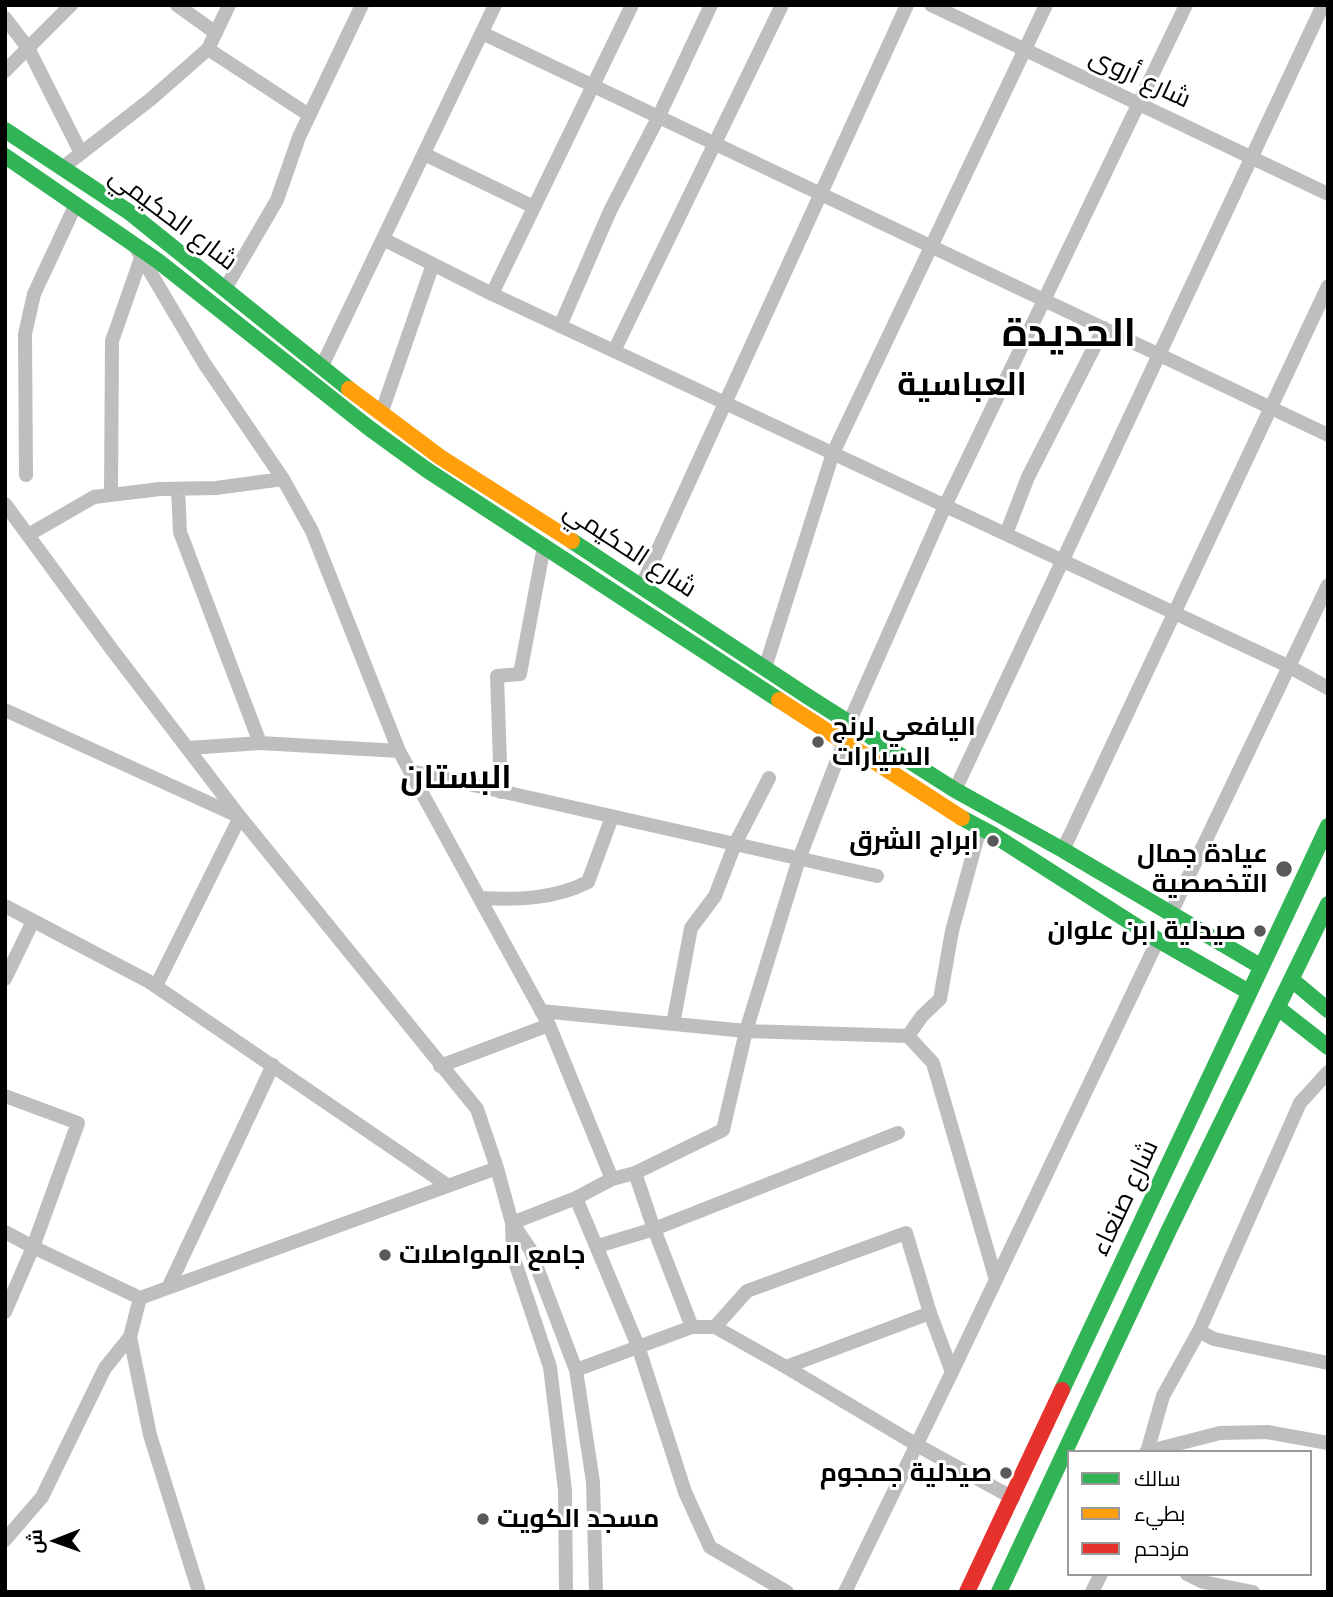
<!DOCTYPE html>
<html>
<head>
<meta charset="utf-8">
<style>
  body { margin:0 }
  #map { position:relative; width:1333px; height:1597px; overflow:hidden; background:#fff; font-family:Mulish,Cairo,sans-serif }
  canvas { display:block }
  .frame { position:absolute; inset:0; border:7px solid #000; pointer-events:none }
  .legend { position:absolute; left:1067px; top:1450px; width:245px; height:126px; box-sizing:border-box; background:#fff; border:2px solid #999; margin:0; padding:9px 12px; list-style:none; font-size:21px; color:#000 }
  .legend li { display:flex; align-items:center; gap:14px; height:35px }
  .legend b { width:35px; border:2px solid #999 }
  .north { position:absolute; left:21px; top:1506px; width:70px; height:70px; -webkit-text-stroke:5px #fff; paint-order:stroke; rotate:269deg; font-size:19px; font-weight:700; line-height:28px; text-align:center; color:#000 }
  .north::after { content:''; display:block; margin:auto; width:24px; height:32px; background:#000; clip-path:polygon(50% 0,100% 100%,50% 72%,0 100%) }
</style>
</head>
<body>
<div id="map">
<canvas width="1333" height="1597"></canvas>
<div class="frame"></div>
<ul class="legend">
<li><b style="height:9px;background:#30b455"></b>سالك</li>
<li><b style="height:9px;background:#ff9f0a"></b>بطيء</li>
<li><b style="height:9px;background:#e5322d"></b>مزدحم</li>
</ul>
<div class="north">ش</div>
</div>
<script>
const g = document.querySelector('canvas').getContext('2d');
g.lineJoin = 'round';
function stroke(path, color, width, dash) {
  g.strokeStyle = color;
  g.lineWidth = width;
  g.lineCap = dash ? 'butt' : 'round';
  g.setLineDash(dash || []);
  g.stroke(path);
}
function write(font, color, halo, rows, align = 'center') {
  g.font = font + ' Mulish,Cairo,sans-serif';
  g.lineWidth = 6;
  g.setLineDash([]);
  g.textBaseline = 'middle';
  g.strokeStyle = halo;
  g.fillStyle = color;
  for (const [text, x, y, turn = 0] of rows) {
    g.save();
    g.translate(x, y);
    g.rotate((+turn || 0) * Math.PI / 180);
    g.textAlign = isNaN(turn) ? turn : align;
    if (halo) g.strokeText(text, 0, 0);
    g.fillText(text, 0, 0);
    g.restore();
  }
}
const street = new Path2D(`
  M177,5L216,33
  M931,5L1328,194
  M5,18L28,48L81,153
  M482,33L1328,435
  M208,49L309,115
  M5,71L71,5
  M424,154L534,207
  M62,168L151,99L208,49L229,5
  M383,239L492,294L632,5
  M136,248L204,363L283,479L312,531L399,751L260,743L189,748
  M225,289L277,200L299,137L362,5
  M492,294L1290,667L1328,688
  M560,326L610,211L658,118L711,5
  M614,351L782,5
  M322,366L495,5
  M381,414L433,264
  M26,475L25,334L34,294L76,204
  M178,489L180,532L260,743
  M111,495L112,341L141,258
  M5,504L113,651L240,817L477,1109L497,1168L512,1223L513,1256L550,1367L565,1490L566,1592
  M1006,534L1028,477L1104,328
  M28,535L94,497L160,489L216,488L283,479
  M642,585L907,5
  M765,668L833,453L1046,5
  M5,710L240,817L156,986
  M849,723L945,506L1186,5
  M844,742L799,859L746,1031L908,1036L933,1063L996,1280
  M399,751L549,1025L440,1066
  M411,771L877,876
  M955,790L1323,5
  M501,792L497,676L520,674L544,546
  M1063,850L1328,286
  M480,898C517,900 555,899 588,882L612,817
  M5,906L148,981L447,1185
  M1171,913L1328,585
  M5,979L33,921
  M541,1011L746,1031L723,1130L635,1173L612,1179
  M673,1024L691,928L715,896L735,844L769,778
  M908,1036L922,1016L940,999L952,931L980,828
  M5,1096L78,1123L33,1247L140,1298
  M635,1173L654,1229L692,1327
  M576,1198L638,1346L685,1492L710,1547L787,1592
  M512,1223L576,1198L612,1179L549,1025
  M513,1224L530,1249L576,1370L593,1482L596,1592
  M5,1232L33,1247L5,1312
  M598,1246L654,1229L898,1133
  M168,1288L273,1065
  M715,1327L747,1291L906,1233L930,1313L952,1372
  M1199,1331L1214,1339L1328,1363
  M786,1367L930,1313
  M576,1370L692,1327H715L786,1367L917,1445L1013,1498
  M1146,1452L1220,1433L1267,1432L1328,1443
  M1147,1452L1163,1396L1199,1331L1300,1103L1328,1072
  M5,1540L42,1497L105,1368L130,1337
  M1187,1574L1203,1582L1253,1592
  M199,1592L150,1435L130,1337L140,1298L497,1168
  M845,1592L952,1372L1158,940
  M1092,1592L1101,1574`);
const fast = new Path2D(`
  M5,130L129,212L349,389
  M5,156L158,261L369,428L427,470L779,700
  M572,541L807,696L955,790L1063,850L1260,966
  M962,818L992,834L1158,940L1249,992
  M1292,980L1328,1010
  M1278,1008L1328,1047
  M1062,1390L1328,826
  M999,1592L1167,1234L1328,904`);
const slow = new Path2D(`
  M349,389L440,457L572,541
  M779,700L962,818`);
const jam = new Path2D(`
  M967,1592L1062,1390`);
const markers = [
  [818,742,7,"#595959"],
  [993,841,7,"#595959"],
  [1284,869,9,"#595959"],
  [1260,931,7,"#595959"],
  [385,1255,7,"#595959"],
  [1006,1473,7,"#595959"],
  [483,1519,7,"#595959"]
];
const streetNames = [
  ["شارع أروى",1140,78,25],
  ["شارع الحكيمي",173,219,37],
  ["شارع الحكيمي",630,550,33],
  ["شارع صنعاء",1125,1198,-65]
];
const poiNames = [
  ["اليافعي لرنج",832,727,"left"],
  ["السيارات",832,757,"left"],
  ["ابراج الشرق",979,841],
  ["عيادة جمال",1268,854],
  ["التخصصية",1268,884],
  ["صيدلية ابن علوان",1246,931],
  ["جامع المواصلات",399,1255,"left"],
  ["صيدلية جمجوم",992,1473],
  ["مسجد الكويت",497,1519,"left"]
];
const districtNames = [
  ["العباسية",962,385],
  ["البستان",456,778]
];
const townNames = [
  ["الحديدة",1069,334]
];
stroke(street, '#bebebe', 14);
stroke(fast, '#30b455', 16);
stroke(slow, '#ff9f0a', 16);
stroke(jam, '#e5322d', 16);
for (const [x, y, r, color] of markers) {
  const dot = new Path2D();
  dot.arc(x, y, r, 0, 2 * Math.PI);
  g.fillStyle = color;
  g.fill(dot);
  stroke(dot, '#fff', 2.5);
}
write('26px', '#000', '#fff', streetNames);
write('bold 26px', '#000', '#fff', poiNames, 'right');
write('bold 33px', '#000', '#fff', districtNames);
write('bold 40px', '#000', '#fff', townNames);
</script>
</body>
</html>
